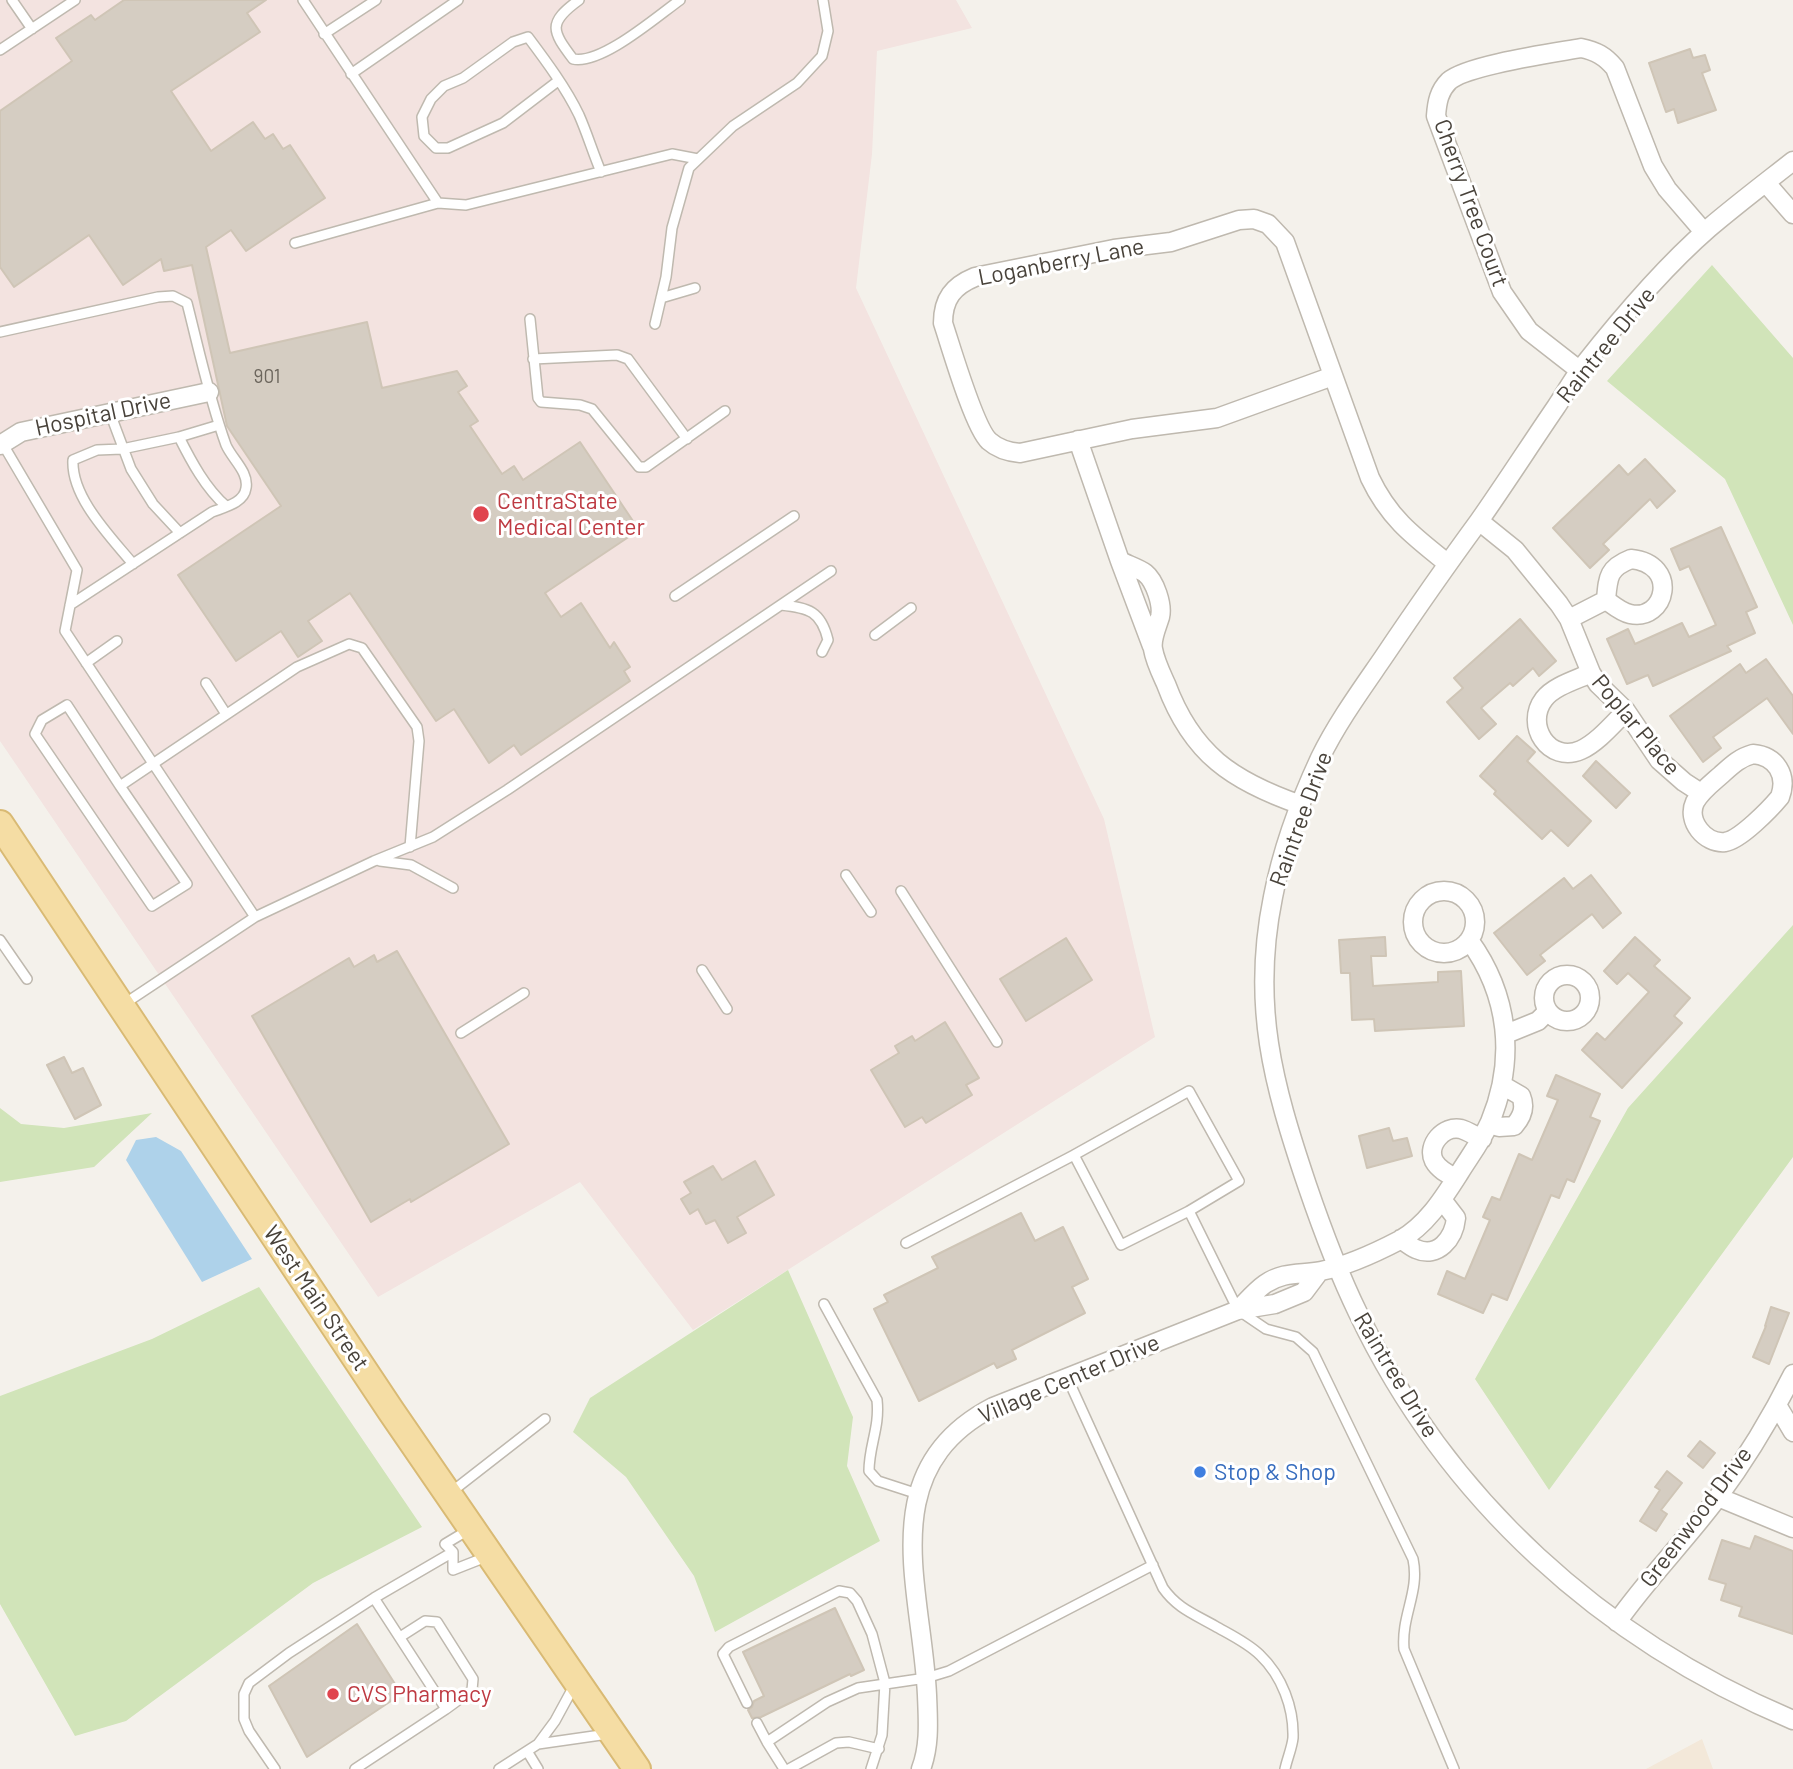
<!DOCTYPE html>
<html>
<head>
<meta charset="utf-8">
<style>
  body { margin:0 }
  canvas { display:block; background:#f4f1eb }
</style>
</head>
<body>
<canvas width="1793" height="1769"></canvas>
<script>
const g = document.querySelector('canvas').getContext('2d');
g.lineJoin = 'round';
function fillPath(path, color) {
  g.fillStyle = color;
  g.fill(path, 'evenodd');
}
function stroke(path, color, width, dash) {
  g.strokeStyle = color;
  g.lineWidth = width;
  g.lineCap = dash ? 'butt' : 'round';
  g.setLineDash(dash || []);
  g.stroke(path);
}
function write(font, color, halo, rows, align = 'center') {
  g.font = font + ' Barlow,sans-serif';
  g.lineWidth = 6;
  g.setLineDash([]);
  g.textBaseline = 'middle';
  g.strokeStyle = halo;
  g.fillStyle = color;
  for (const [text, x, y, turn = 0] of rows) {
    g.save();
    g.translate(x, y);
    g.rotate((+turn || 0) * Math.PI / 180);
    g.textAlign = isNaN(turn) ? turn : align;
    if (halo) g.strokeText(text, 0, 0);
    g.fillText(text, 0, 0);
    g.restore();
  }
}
const commercial = new Path2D(`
  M1702,1739L1713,1769H1646Z`);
const medical = new Path2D(`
  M0,0H956L972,28L877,51L872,154L856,288L1104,819L1155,1037L693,1330L580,1182L378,1297L0,741Z`);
const green = new Path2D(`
  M1712,265L1793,358V625L1725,479L1607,381Z
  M1793,925V1157L1549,1490L1475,1379L1628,1108Z
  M0,1108L21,1124L64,1128L152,1113L94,1167L0,1182Z
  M788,1270L853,1417L847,1466L880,1541L715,1632L694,1576L626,1477L573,1432L590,1398Z
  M259,1287L422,1527L313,1583L126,1721L75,1736L0,1604V1396L152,1339Z`);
const water = new Path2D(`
  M156,1137L181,1151L252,1259L202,1282L126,1160L136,1140Z`);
const building = new Path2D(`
  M124,0H266L247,13L260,32L171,91L211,151L253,122L265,139L273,134L283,149L290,145L325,198L246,251L231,230L206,247L230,353L367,322L382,388L457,371L467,386L458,392L478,421L470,426L502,474L514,466L523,480L580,442L639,530L545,593L561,617L581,603L610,648L614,642L630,667L624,671L630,681L521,755L514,745L489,763L454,709L436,721L350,593L308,621L322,641L298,657L281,631L236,661L178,575L281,506L227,426L192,265L164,271L161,259L123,285L89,235L14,287L0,267V111L72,61L56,38L91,15L95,20Z
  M1690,49L1693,58L1705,55L1710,70L1702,73L1716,110L1678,123L1674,109L1666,112L1649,63Z
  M1645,459L1675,491L1657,508L1650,499L1603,544L1609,550L1590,568L1553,528L1619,465L1628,475Z
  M1721,527L1757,607L1746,612L1755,633L1727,646L1731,651L1653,686L1648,675L1627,684L1607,639L1628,629L1635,644L1682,623L1689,637L1716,625L1689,566L1680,570L1671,549Z
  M1520,619L1556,661L1539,676L1533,668L1513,686L1510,683L1481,708L1496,724L1479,739L1447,702L1463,688L1454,678Z
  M1766,659L1793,696V734L1767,698L1713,737L1721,748L1703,762L1670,716L1740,664L1746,673Z
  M1517,736L1535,752L1527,761L1591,821L1568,846L1551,830L1542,839L1494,794L1496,791L1480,776Z
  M1596,761L1630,793L1616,808L1583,776Z
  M1591,875L1621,913L1603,928L1592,914L1540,955L1545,961L1527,975L1494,933L1564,878L1573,889Z
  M1385,937L1386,956H1371L1373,986L1438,982V972L1461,971L1464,1026L1375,1031L1374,1019L1352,1020L1350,973H1341L1339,940Z
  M1635,937L1660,960L1654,966L1690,998L1674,1016L1682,1023L1622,1088L1582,1050L1597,1033L1605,1040L1649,992L1628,973L1617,984L1604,971Z
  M1066,938L1092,980L1026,1021L1000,979Z
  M397,951L509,1144L411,1202L410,1199L371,1222L252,1016L349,958L354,967L374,955L377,962Z
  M945,1022L979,1078L966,1085L972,1095L926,1123L922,1117L905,1127L871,1070L899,1053L895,1046L912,1036L915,1041Z
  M64,1057L72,1073L83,1068L101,1105L75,1119L47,1065Z
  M1556,1075L1600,1094L1590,1117L1600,1121L1574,1182L1567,1179L1559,1198L1551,1195L1507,1300L1492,1294L1483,1313L1438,1294L1447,1271L1465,1279L1490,1220L1483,1217L1492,1197L1500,1200L1519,1154L1532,1160L1558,1100L1547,1096Z
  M1389,1128L1393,1141L1407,1138L1412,1156L1367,1168L1359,1136Z
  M755,1161L774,1195L737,1217L746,1233L728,1243L715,1220L706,1224L698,1209L690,1214L681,1199L691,1193L684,1182L713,1166L722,1180Z
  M1021,1213L1035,1241L1063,1227L1088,1279L1072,1287L1085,1313L1012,1350L1016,1359L997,1368L994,1363L919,1401L874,1309L888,1302L884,1295L938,1268L932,1257Z
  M1771,1307L1789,1313L1769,1364L1753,1357L1766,1326H1765Z
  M1700,1441L1715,1453L1703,1468L1688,1456Z
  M1667,1471L1682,1483L1661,1510L1667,1514L1656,1531L1640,1521L1660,1490L1655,1487Z
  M1755,1536L1793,1551V1634L1739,1616L1742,1607L1721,1600L1726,1584L1709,1579L1722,1540L1750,1549Z
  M835,1608L864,1670L851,1676L850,1674L761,1717L752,1718L748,1710L752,1707L754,1701L764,1696L743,1652Z
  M357,1624L395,1684L391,1701L307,1757L269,1686Z`);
const lane = new Path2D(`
  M12,0L32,29
  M303,0L438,203L466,205L672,154L698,159
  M579,0C547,23 552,31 573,59C601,65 655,18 680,0
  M324,34L376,0
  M0,50L75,0
  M351,74L458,0
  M558,81L503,123L448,148H436L424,136L422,117L431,99L444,86L463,78L513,42L528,37C546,61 566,88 579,115C587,133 593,153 601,172
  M295,243L438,203
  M661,298L695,288
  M530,319L538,398L541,402L580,405L592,409L639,467H646L725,411
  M655,324L666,277L672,228L689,168L733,126L797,83L822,56L828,31L823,0
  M0,332L158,297L173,296L187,303C199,350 209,398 226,445C232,459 249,472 246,488C244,503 225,507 212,512L70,605
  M533,359L617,355L628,359L687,439
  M110,413L131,469L153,504L180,533
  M179,437L219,425
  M1,441L77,570L65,631L255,917
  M133,564C110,536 71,497 73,460L97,450L122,449L179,437C191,461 206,489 226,506
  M675,596L794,516
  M781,605C809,608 821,611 828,640L822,652
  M875,635L911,608
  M86,663L117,641
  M206,683L226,714
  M120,786L67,705L42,720L35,734L152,906L187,884L120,786L297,667L349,644L362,648L417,727L419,741L410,847
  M380,861L411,865L453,888
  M846,875L871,912
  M901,891L997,1042
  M0,940L27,979
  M702,970L727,1009
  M124,1004L255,917L374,861L433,837L507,790L831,571
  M461,1033L524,993
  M1074,1155L1189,1091L1239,1181L1189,1211
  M906,1243L1074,1155L1121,1245L1189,1211L1238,1310L1266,1329L1296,1337L1313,1352L1413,1559C1420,1592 1401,1615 1404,1649L1454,1769
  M824,1304L877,1400C880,1428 869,1445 869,1471L878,1481L918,1494
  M1067,1377L1163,1588C1177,1608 1194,1614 1215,1626C1229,1634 1248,1643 1260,1655C1282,1676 1294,1708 1293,1738C1292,1748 1287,1759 1285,1769
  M450,1493L545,1419
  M470,1529L445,1544L453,1552V1570L486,1557
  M400,1637L425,1621L437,1622L473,1679L472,1690L446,1709
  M574,1686L555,1721L538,1744L608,1734
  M747,1703L723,1654L729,1647L839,1591L850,1593L857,1601L872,1634L885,1683L882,1735L871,1769
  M757,1723L767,1742
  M527,1751L538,1769
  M275,1769L249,1731L244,1719V1694L249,1683L289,1653L374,1598
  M355,1769L446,1709L374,1598L453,1552
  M499,1769L538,1744
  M784,1769L767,1742L827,1702L858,1688L926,1678L949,1671L1153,1565
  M789,1769L836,1743L849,1742L879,1749`);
const street = new Path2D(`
  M1793,161C1765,183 1736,205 1709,228C1663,268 1620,319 1583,366C1573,379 1565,394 1556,407C1530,445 1505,484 1479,521C1446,566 1414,612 1383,658C1361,690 1337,723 1320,758C1300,801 1282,850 1273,897C1251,1005 1273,1084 1307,1185C1322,1229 1338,1272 1358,1313C1447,1500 1603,1640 1793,1720
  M1766,183L1793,214
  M1579,370L1529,331L1502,292L1436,116C1437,102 1439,91 1449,81C1467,65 1553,53 1581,48C1596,51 1605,56 1615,68L1653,166L1667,189L1704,232
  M1333,376L1217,418L1132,429L1020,453C1008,452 998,449 989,441C974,427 951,347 943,323C943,299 953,286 975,277L1114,249L1171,242L1239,220L1254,219L1268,224L1285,242L1370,478C1389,518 1413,536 1447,563
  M1078,440L1120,561C1128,565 1138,568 1145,573C1155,581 1163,605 1160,617C1157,627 1151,639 1153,649C1155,661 1161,673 1166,684C1192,754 1232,781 1301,805
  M0,445L21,432L209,392
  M1479,521L1515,550L1559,604L1569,619L1591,673L1598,684L1626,711L1659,760L1684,782L1701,793
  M1631,559C1680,564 1666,622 1630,614C1621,612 1613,605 1606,600C1608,577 1608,568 1631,559Z
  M1120,561L1152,646
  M1569,619L1606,600
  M1591,673C1576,680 1554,686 1544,699C1524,725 1549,764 1581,750C1597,743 1613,724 1626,711
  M1753,754C1776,756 1788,775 1780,797C1770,809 1740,840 1725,842C1705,844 1686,821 1695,802C1701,791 1712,783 1721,775C1732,765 1739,758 1753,754Z
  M1413 922a31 31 0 1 1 62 0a31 31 0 1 1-62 0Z
  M1544 998a23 23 0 1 1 46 0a23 23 0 1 1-46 0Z
  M1506,1034L1538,1021L1548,1011
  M1489,1124L1499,1127L1514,1126C1522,1117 1526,1108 1521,1096L1502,1085
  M1456,1178C1448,1174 1439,1170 1434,1161C1426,1145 1444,1125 1461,1129C1468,1131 1475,1136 1482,1139
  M1401,1239C1405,1242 1411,1247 1416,1249C1438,1259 1454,1238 1456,1218L1443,1201
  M1238,1310C1246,1302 1255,1291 1265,1284C1284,1271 1301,1275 1321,1271C1347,1266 1377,1252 1400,1240C1427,1225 1444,1197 1460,1172C1470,1156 1482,1140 1490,1122C1516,1059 1509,995 1469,940
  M1777,1405L1793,1432
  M1718,1497L1793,1528
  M1617,1622C1648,1578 1686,1540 1718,1497C1746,1459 1772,1416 1793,1374
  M921,1769C930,1745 928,1721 927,1695C922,1588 872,1470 993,1407L1238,1310L1275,1304L1304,1292L1319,1272`);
const primary = new Path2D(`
  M0,824L391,1411L637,1769`);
const markers = [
  [481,514,9,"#e0444e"],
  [1200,1472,7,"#3f7fe0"],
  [333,1694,7,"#e0444e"]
];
const numberNames = [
  ["901",267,377]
];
const streetNames = [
  ["Cherry Tree Court",1471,203,70],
  ["Loganberry Lane",1061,262,-11],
  ["Raintree Drive",1606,345,-51],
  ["Hospital Drive",103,414,-12],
  ["Poplar Place",1636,725,50],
  ["Raintree Drive",1301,819,-70],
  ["West Main Street",316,1298,56],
  ["Raintree Drive",1396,1375,59],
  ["Village Center Drive",1069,1379,-23],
  ["Greenwood Drive",1696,1517,-53]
];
const healthNames = [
  ["CentraState",497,501],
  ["Medical Center",497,527],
  ["CVS Pharmacy",347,1694]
];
const shopNames = [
  ["Stop & Shop",1214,1472]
];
fillPath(commercial, '#f3e8d9');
fillPath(medical, '#f3e3e0');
fillPath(green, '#d1e4b9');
fillPath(water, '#aed2ea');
fillPath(building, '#d5cdc2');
stroke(building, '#cfc5b6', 2);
stroke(lane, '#bfb9af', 12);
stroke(street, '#bfb9af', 21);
stroke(primary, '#d9ba74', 30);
stroke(lane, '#fff', 9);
stroke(street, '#fff', 18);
stroke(primary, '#f5dda4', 26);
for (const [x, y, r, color] of markers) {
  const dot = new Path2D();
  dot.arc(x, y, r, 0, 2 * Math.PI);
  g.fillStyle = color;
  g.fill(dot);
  stroke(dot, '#fff', 2.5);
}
write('19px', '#6b655c', null, numberNames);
write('23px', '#48423a', '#fff', streetNames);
write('23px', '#be3a42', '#fff', healthNames, 'left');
write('23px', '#366cbe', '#fff', shopNames, 'left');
</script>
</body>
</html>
